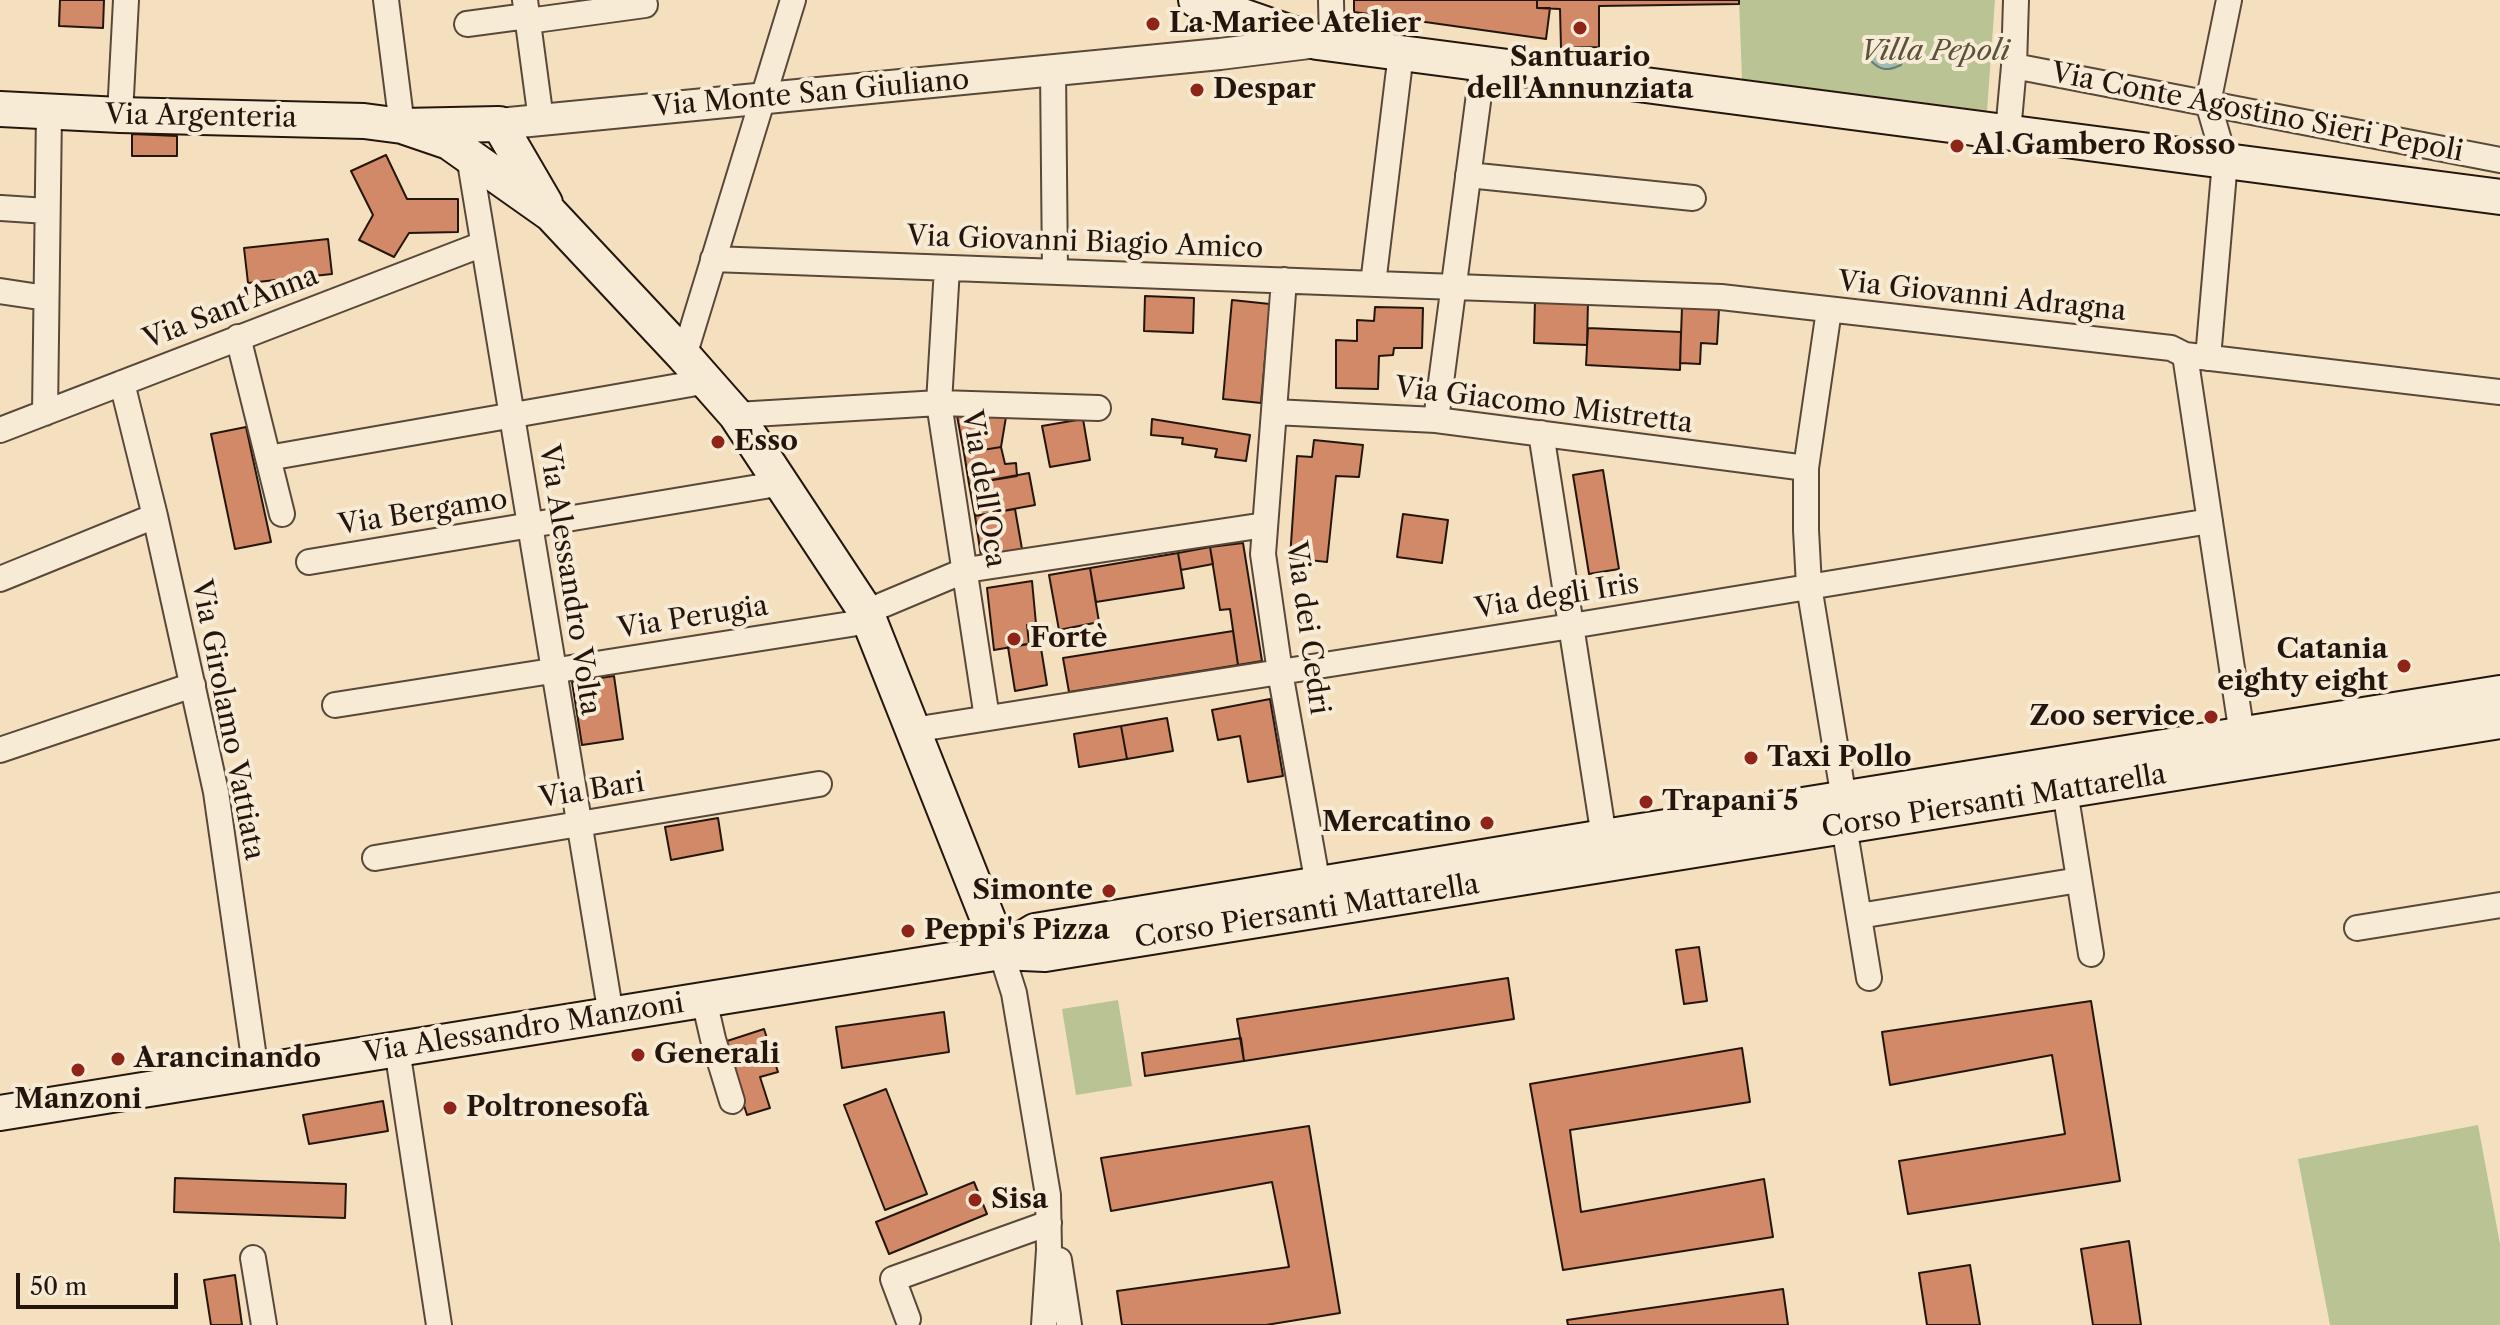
<!DOCTYPE html>
<html>
<head>
<meta charset="utf-8">
<style>
  body { margin:0 }
  #map { position:relative; width:2500px; height:1325px; overflow:hidden; background:#f4e0bf; font-family:"Libre Caslon Text",serif }
  canvas { display:block }
  .scale { position:absolute; left:16px; top:1273px; width:162px; height:36px; box-sizing:border-box; border:4px solid #25160d; border-top:0; padding-left:10px; font-size:24px; line-height:28px; white-space:nowrap; color:#25160d; -webkit-text-stroke:6px #f8ebd5; paint-order:stroke }
</style>
</head>
<body>
<div id="map">
<canvas width="2500" height="1325"></canvas>
<div class="scale">50 m</div>
</div>
<script>
const g = document.querySelector('canvas').getContext('2d');
g.lineJoin = 'round';
function fillPath(path, color) {
  g.fillStyle = color;
  g.fill(path, 'evenodd');
}
function stroke(path, color, width, dash) {
  g.strokeStyle = color;
  g.lineWidth = width;
  g.lineCap = dash ? 'butt' : 'round';
  g.setLineDash(dash || []);
  g.stroke(path);
}
function write(font, color, halo, rows, align = 'center') {
  g.font = font + ' "Libre Caslon Text",serif';
  g.lineWidth = 8;
  g.setLineDash([]);
  g.textBaseline = 'middle';
  g.strokeStyle = halo;
  g.fillStyle = color;
  for (const [text, x, y, turn = 0] of rows) {
    g.save();
    g.translate(x, y);
    g.rotate((+turn || 0) * Math.PI / 180);
    g.textAlign = isNaN(turn) ? turn : align;
    if (halo) g.strokeText(text, 0, 0);
    g.fillText(text, 0, 0);
    g.restore();
  }
}
const green = new Path2D(`
  M1739,0H1995L1987,111L1742,79Z
  M1118,1000L1132,1086L1076,1095L1062,1009Z
  M2478,1125L2500,1244V1325H2330L2298,1159Z`);
const water = new Path2D(`
  M1884,45C1898,46 1905,51 1901,65C1888,71 1881,71 1871,61V55L1876,47Z`);
const building = new Path2D(`
  M60,0H104L103,28L59,26Z
  M1354,0H1537V8H1550L1546,39L1354,12Z
  M1537,0H1739V4L1599,6V47L1561,48L1560,9L1537,8Z
  M132,134L177,136V156H132Z
  M386,155L407,199H458V232L409,233L394,257L359,240L373,215L351,171Z
  M328,239L332,274L248,283L244,248Z
  M1145,296L1194,298L1193,333L1144,331Z
  M1535,299L1588,301L1587,345L1534,343Z
  M1232,300L1270,304L1261,403L1223,399Z
  M1375,307L1423,308L1422,348H1394L1393,355L1379,356L1378,389L1336,388V340L1357,341V320L1374,321Z
  M1682,307L1719,309L1717,344L1701,343L1700,364L1680,363Z
  M1588,328L1681,332L1680,370L1586,365Z
  M957,416L1006,417L1001,447L964,453Z
  M1083,419L1090,460L1050,467L1042,426Z
  M1152,419L1250,435L1246,461L1215,457L1217,449L1182,444L1183,438L1151,435Z
  M246,427L271,542L235,549L211,434Z
  M1314,440L1363,445L1359,477L1336,476L1327,562L1290,558L1297,456L1312,457Z
  M1001,447L1005,464L1016,463L1017,476L969,484L964,453Z
  M1603,470L1619,569L1589,574L1573,475Z
  M1029,473L1035,505L975,516L969,484Z
  M1015,509L1022,549L981,556L975,516Z
  M1403,514L1448,520L1442,563L1397,557Z
  M1243,543L1262,661L1238,665L1230,609L1220,610L1210,547Z
  M1210,547L1213,564L1181,570L1178,553Z
  M1178,553L1184,588L1096,602L1090,568Z
  M1090,568L1099,622L1059,630L1049,575Z
  M1032,581L1036,624L1027,625L1029,644L994,650L987,588Z
  M1233,631L1238,665L1069,692L1063,658Z
  M1040,642L1047,685L1015,691L1008,647Z
  M614,676L623,739L582,745L572,682Z
  M1270,699L1283,776L1248,782L1240,736L1218,740L1212,710Z
  M1167,718L1173,751L1127,759L1121,726Z
  M1121,726L1127,759L1079,767L1074,734Z
  M718,818L723,850L671,860L665,827Z
  M1699,947L1707,1001L1684,1004L1676,950Z
  M1508,978L1514,1019L1244,1061L1237,1019Z
  M2091,1001L2120,1181L1908,1214L1899,1161L2065,1134L2052,1055L1890,1085L1882,1032Z
  M944,1012L949,1052L842,1068L836,1027Z
  M764,1029L778,1072L760,1077L770,1108L747,1115L724,1042Z
  M1241,1038L1244,1061L1145,1076L1142,1053Z
  M1742,1048L1750,1102L1570,1130L1581,1212L1764,1179L1773,1237L1563,1270L1530,1084Z
  M886,1089L927,1194L885,1210L844,1105Z
  M383,1101L388,1131L309,1144L303,1115Z
  M1309,1126L1340,1313L1266,1325H1122L1117,1291L1289,1267L1272,1182L1111,1211L1101,1158Z
  M175,1178L346,1184L345,1218L174,1212Z
  M974,1182L987,1214L889,1254L876,1222Z
  M2129,1241L2141,1325H2093L2081,1249Z
  M1970,1265L1980,1325H1927L1919,1273Z
  M235,1275L242,1325H211L204,1280Z
  M1783,1289L1788,1325H1568L1567,1320Z`);
const minor = new Path2D(`
  M386,0L402,126
  M525,0L541,120
  M1331,0L1332,44
  M528,21L645,5L644,0
  M467,24L527,16
  M2014,66L2500,160
  M1053,70L1055,272
  M120,115L126,0
  M2008,132L2014,66L2016,0
  M469,156L611,1015
  M1468,175L1693,198
  M1,208L47,211
  M713,259L1721,297L2171,348L2185,355L2500,392
  M947,268L939,403L987,718
  M1284,280L1263,554L1280,672L1318,885
  M1373,284L1401,53
  M0,291L46,298
  M1829,310L1806,468V530L1809,586L1844,799
  M238,337L282,514
  M2185,355L2242,735
  M684,356L793,0
  M2208,358L2225,161L2208,103L2229,0
  M122,383L155,516L216,792L256,1072
  M1274,412L1436,420L1806,468
  M45,413L49,112
  M736,415L939,403L1098,408
  M1436,420L1483,64
  M0,430L483,244
  M1541,433L1604,837
  M268,458L708,381
  M309,562L783,483
  M0,579L155,516
  M866,612L966,570L1265,525
  M335,705L870,621
  M913,730L1571,626L2210,521
  M0,750L193,685
  M2065,791L2091,954
  M1844,826L1869,978
  M375,858L819,784
  M1859,916L2079,880
  M2357,928L2500,905
  M1001,952L1014,993L1048,1195L1049,1250L1044,1325
  M704,1000L713,1039L732,1101
  M397,1049L439,1325
  M253,1258L264,1325
  M1059,1260L1069,1325
  M908,1319L893,1279L1049,1223`);
const tertiary = new Path2D(`
  M499,124L1220,54L1317,42`);
const secondary = new Path2D(`
  M1196,0L1317,42L2500,197
  M0,109L120,115L364,121L402,126L499,124L545,203
  M402,126L449,142L551,214L684,356L736,415L866,612L1001,952
  M1002,951L1035,931L1604,837L2500,693
  M0,1113L1001,952L1045,954L2500,721`);
const markers = [
  [1153,24,8,"#8f2418"],
  [1580,28,8,"#8f2418"],
  [1197,90,8,"#8f2418"],
  [1957,146,8,"#8f2418"],
  [718,442,8,"#8f2418"],
  [1014,639,8,"#8f2418"],
  [2404,666,8,"#8f2418"],
  [2211,717,8,"#8f2418"],
  [1751,758,8,"#8f2418"],
  [1646,802,8,"#8f2418"],
  [1487,823,8,"#8f2418"],
  [1109,891,8,"#8f2418"],
  [908,931,8,"#8f2418"],
  [638,1055,8,"#8f2418"],
  [118,1059,8,"#8f2418"],
  [78,1070,8,"#8f2418"],
  [450,1108,8,"#8f2418"],
  [975,1200,8,"#8f2418"]
];
const poiNames = [
  ["La Mariee Atelier",1169,24],
  ["Santuario",1580,58,"center"],
  ["dell'Annunziata",1580,90,"center"],
  ["Despar",1213,90],
  ["Al Gambero Rosso",1973,146],
  ["Esso",734,442],
  ["Fortè",1030,639],
  ["Catania",2388,650,"right"],
  ["eighty eight",2388,682,"right"],
  ["Zoo service",2195,717,"right"],
  ["Taxi Pollo",1767,758],
  ["Trapani 5",1662,802],
  ["Mercatino",1471,823,"right"],
  ["Simonte",1093,891,"right"],
  ["Peppi's Pizza",924,931],
  ["Generali",654,1055],
  ["Arancinando",134,1059],
  ["Manzoni",78,1100,"center"],
  ["Poltronesofà",466,1108],
  ["Sisa",991,1200]
];
const parkNames = [
  ["Villa Pepoli",1935,52]
];
const streetNames = [
  ["Via Monte San Giuliano",811,94,-5],
  ["Via Conte Agostino Sieri Pepoli",2257,113,11],
  ["Via Argenteria",201,117,1],
  ["Via Giovanni Biagio Amico",1085,243,2],
  ["Via Giovanni Adragna",1982,297,6],
  ["Via Sant'Anna",231,308,-21],
  ["Via Giacomo Mistretta",1544,406,7],
  ["Via dell'Oca",983,489,81],
  ["Via Bergamo",423,513,-9],
  ["Via Alessandro Volta",569,580,81],
  ["Via degli Iris",1557,597,-9],
  ["Via Perugia",693,618,-9],
  ["Via dei Cedri",1307,628,82],
  ["Via Girolamo Vattiata",227,720,79],
  ["Via Bari",592,791,-9],
  ["Corso Piersanti Mattarella",1994,802,-9],
  ["Corso Piersanti Mattarella",1307,912,-9],
  ["Via Alessandro Manzoni",524,1029,-9]
];
fillPath(green, '#b9c394');
fillPath(water, '#9cbdb2');
stroke(water, '#6c7a70', 2);
fillPath(building, '#d18967');
stroke(building, '#25160d', 2);
stroke(minor, '#59483a', 28);
stroke(tertiary, '#59483a', 34);
stroke(secondary, '#25160d', 38);
stroke(minor, '#f8ebd5', 24);
stroke(tertiary, '#f8ebd5', 30);
stroke(secondary, '#f8ebd5', 34);
for (const [x, y, r, color] of markers) {
  const dot = new Path2D();
  dot.arc(x, y, r, 0, 2 * Math.PI);
  g.fillStyle = color;
  g.fill(dot);
  stroke(dot, '#f8ebd5', 3);
}
write('bold 28px', '#25160d', '#f8ebd5', poiNames, 'left');
write('italic 28px', '#59533c', '#f8ebd5', parkNames);
write('28px', '#25160d', '#f8ebd5', streetNames);
</script>
</body>
</html>
